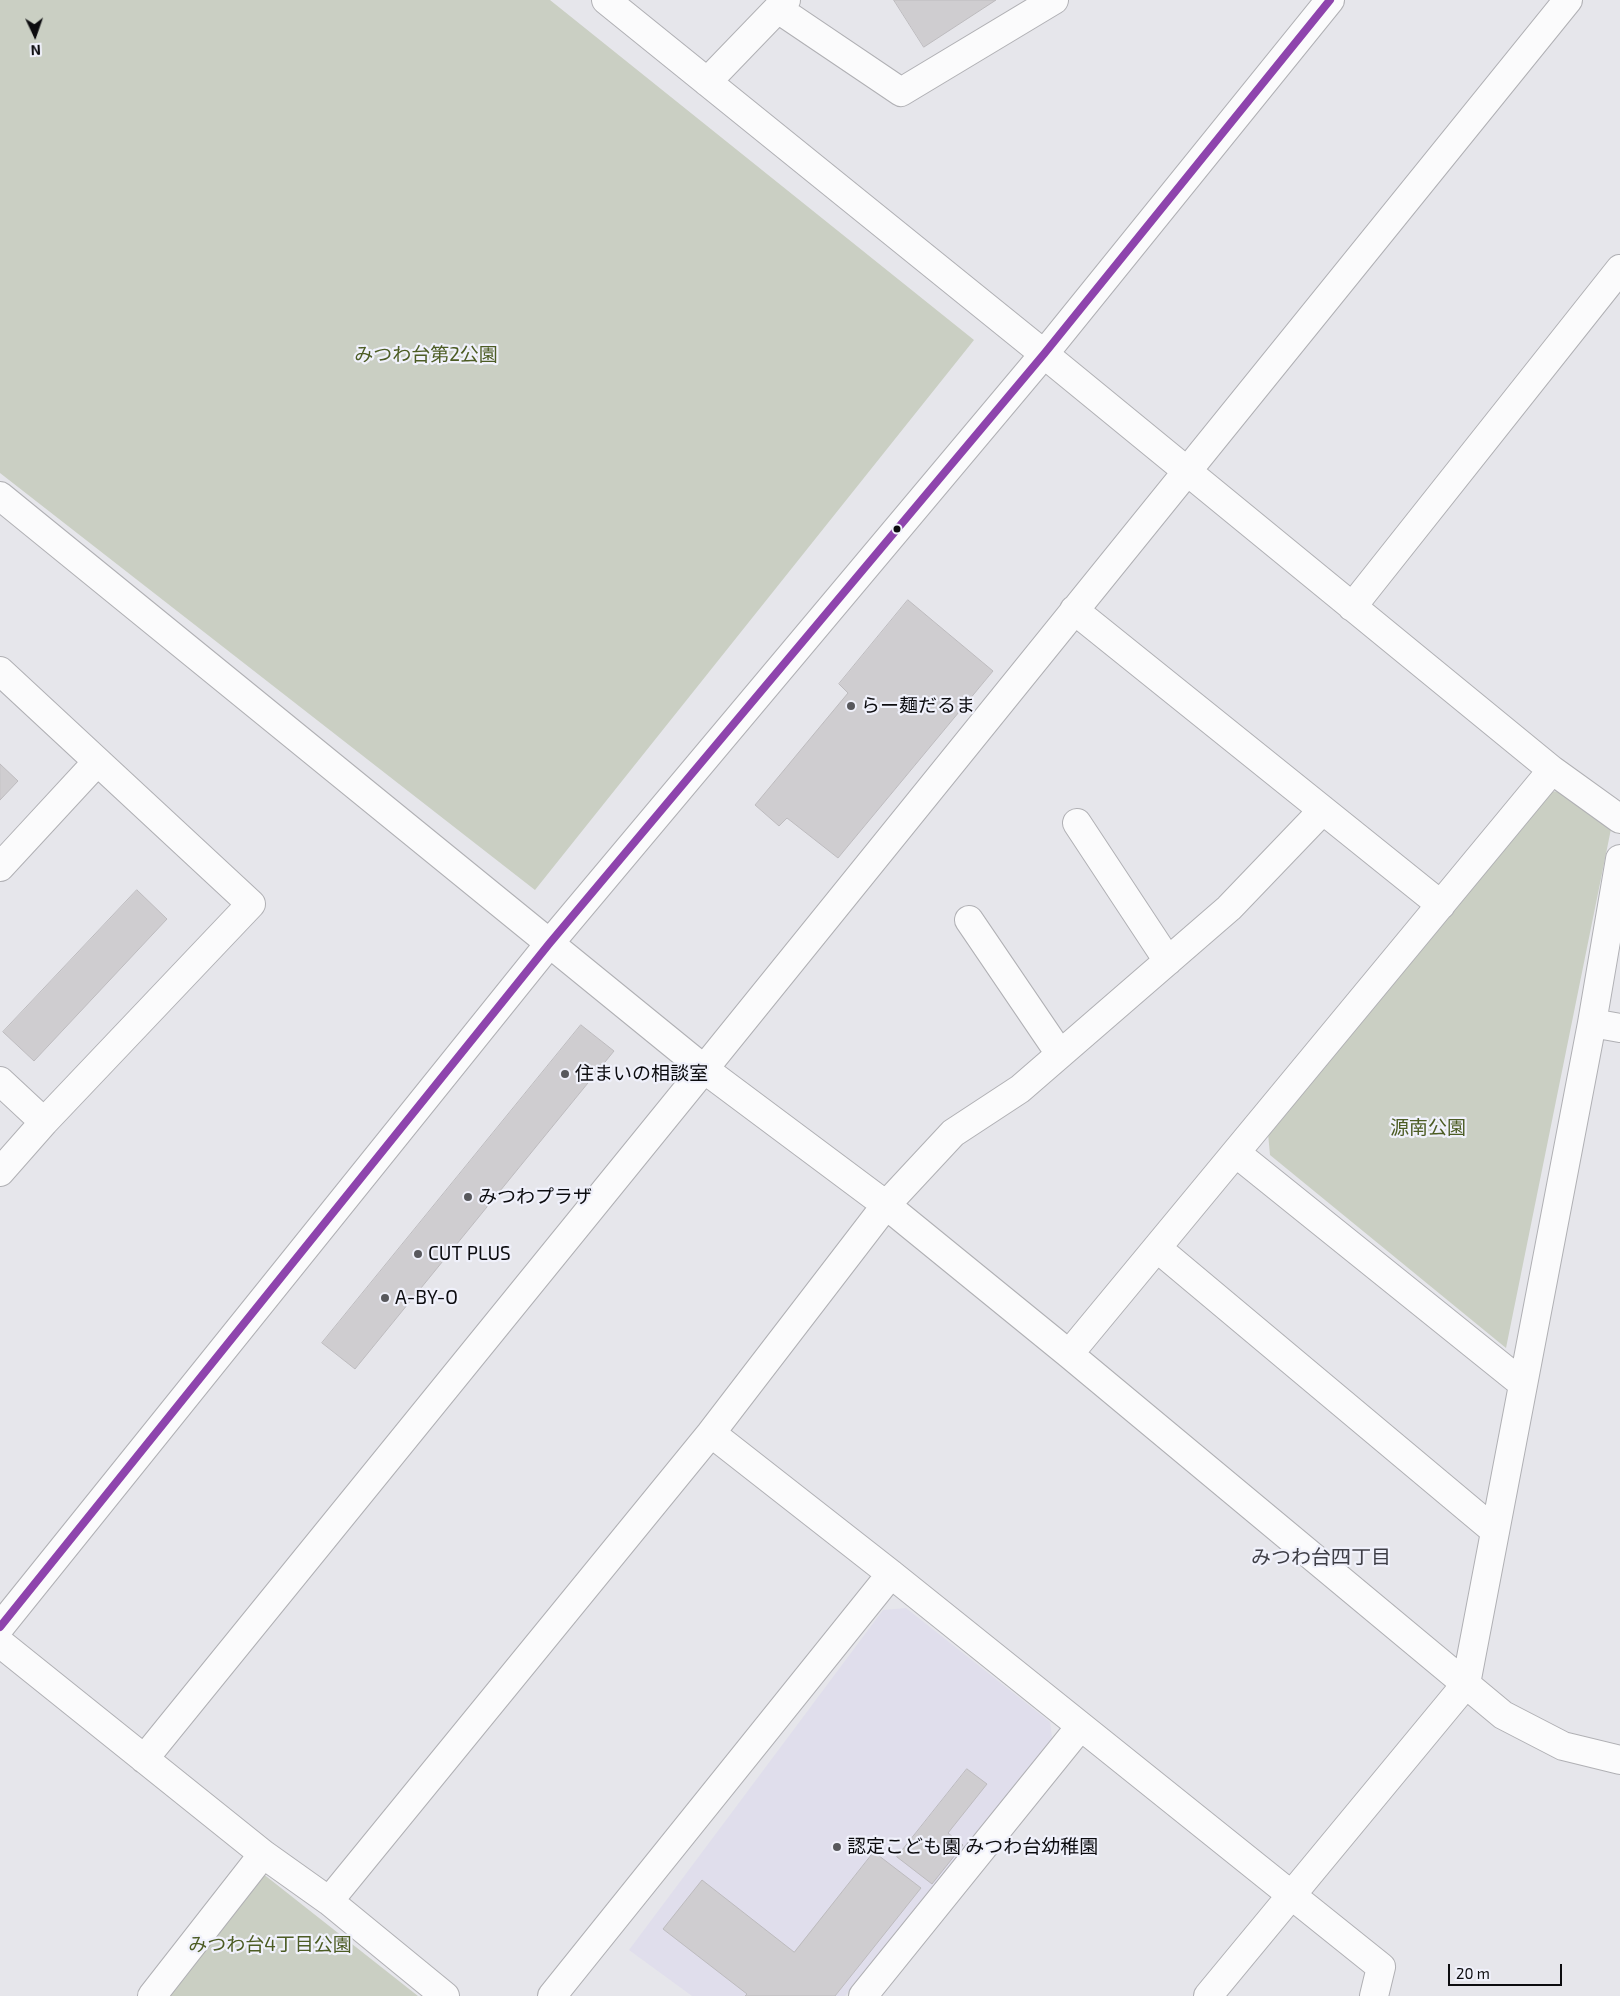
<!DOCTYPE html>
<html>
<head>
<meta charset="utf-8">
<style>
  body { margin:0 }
  #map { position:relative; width:1620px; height:1996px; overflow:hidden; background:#e6e6eb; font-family:"Exo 2",sans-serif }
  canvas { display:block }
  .north { position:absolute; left:10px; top:10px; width:50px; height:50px; -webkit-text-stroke:4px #f0f1fb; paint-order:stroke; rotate:177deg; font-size:14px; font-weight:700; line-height:20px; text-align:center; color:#0c0c0f }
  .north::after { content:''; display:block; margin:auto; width:18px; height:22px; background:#0c0c0f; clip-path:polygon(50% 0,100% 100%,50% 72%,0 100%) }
  .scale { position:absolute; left:1448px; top:1964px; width:114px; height:22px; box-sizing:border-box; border:2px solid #0c0c0f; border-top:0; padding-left:6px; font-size:15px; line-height:18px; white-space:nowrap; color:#0c0c0f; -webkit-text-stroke:4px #f0f1fb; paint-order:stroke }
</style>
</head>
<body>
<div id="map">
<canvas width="1620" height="1996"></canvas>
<div class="north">N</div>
<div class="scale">20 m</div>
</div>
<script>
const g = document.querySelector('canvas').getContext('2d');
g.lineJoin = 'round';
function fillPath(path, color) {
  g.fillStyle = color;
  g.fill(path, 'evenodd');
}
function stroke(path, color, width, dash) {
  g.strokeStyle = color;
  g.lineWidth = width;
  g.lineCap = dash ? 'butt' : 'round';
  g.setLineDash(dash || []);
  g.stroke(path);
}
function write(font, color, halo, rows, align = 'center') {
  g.font = font + ' "Exo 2","Noto Sans JP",sans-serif';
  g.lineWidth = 4.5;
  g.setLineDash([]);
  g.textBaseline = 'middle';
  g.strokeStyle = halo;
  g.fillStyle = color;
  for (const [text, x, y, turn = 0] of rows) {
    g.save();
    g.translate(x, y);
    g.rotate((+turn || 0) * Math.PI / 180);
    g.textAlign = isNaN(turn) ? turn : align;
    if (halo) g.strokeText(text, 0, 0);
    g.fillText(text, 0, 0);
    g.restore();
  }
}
const education = new Path2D(`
  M906,1608L1050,1722L1053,1745L845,1996H692L629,1950L883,1610Z`);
const green = new Path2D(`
  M0,0H550L974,340L535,890L0,473Z
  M1563,791L1612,824L1506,1348L1270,1155L1268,1133L1545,792Z
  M262,1873L418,1996H163Z`);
const building = new Path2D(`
  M894,0H996L924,47Z
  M908,600L993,671L838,858L787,818L779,826L755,805L848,693L839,684Z
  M0,764L18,781L0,800Z
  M137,890L167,919L34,1061L3,1032Z
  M581,1025L614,1051L355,1369L322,1343Z
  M967,1769L987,1784L948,1833L963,1845L932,1884L897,1857Z
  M874,1852L921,1888L835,1996H745L747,1994L663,1929L702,1880L794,1952Z`);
const minor = new Path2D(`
  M606,0L1044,354L1552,770L1620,819
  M778,9L901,92L1054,0
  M707,82L786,0
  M0,496L704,1069L886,1205L1069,1354L1503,1715L1563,1746L1620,1760
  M1352,607L1620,269
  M1074,610L1441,905
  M0,671L251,904L44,1122L0,1172
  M1323,810L1229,908L1020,1089L953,1133L886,1205L711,1433L891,1574L1381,1967L1374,1996
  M1077,823L1168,961
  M0,867L97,762
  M969,920L1060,1054
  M1592,1023L1620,1028
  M0,1081L44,1122
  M1236,1153L1523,1384
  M1157,1248L1495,1531
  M1069,1354L1552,770
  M0,1627L549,944L1044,354L1330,0
  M0,1643L263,1854L329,1901L445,1996
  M144,1759L704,1069L1568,0
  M329,1901L711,1433
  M152,1996L263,1854
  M552,1996L891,1574
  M863,1996L1080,1727
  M1208,1996L1466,1684L1592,1023L1620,859`);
const bus1 = new Path2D(`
  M0,1627L549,944L1044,354L1330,0`);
const markers = [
  [897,529,4.5,"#0c0c0f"],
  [851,706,5,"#58585c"],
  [565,1074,5,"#58585c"],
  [468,1197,5,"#58585c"],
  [418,1254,5,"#58585c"],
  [385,1298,5,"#58585c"],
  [837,1847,5,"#58585c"]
];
const parkNames = [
  ["みつわ台第2公園",426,355],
  ["源南公園",1428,1128],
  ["みつわ台4丁目公園",270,1945]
];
const poiNames = [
  ["らー麺だるま",861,706],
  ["住まいの相談室",575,1074],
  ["みつわプラザ",478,1197],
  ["CUT PLUS",428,1254],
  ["A-BY-O",395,1298],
  ["認定こども園 みつわ台幼稚園",847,1847]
];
const neighbourhoodNames = [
  ["みつわ台四丁目",1321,1557]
];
fillPath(education, '#e0deec');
fillPath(green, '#cacfc3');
fillPath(building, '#cfcdd0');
stroke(building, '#bdbbbe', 1);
stroke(minor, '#b0b0b4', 30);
stroke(minor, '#fbfbfc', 28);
stroke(bus1, '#8e44ad', 8);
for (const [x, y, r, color] of markers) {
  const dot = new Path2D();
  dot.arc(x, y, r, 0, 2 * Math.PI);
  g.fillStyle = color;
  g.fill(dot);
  stroke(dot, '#f0f1fb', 2);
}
write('19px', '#4c5c24', '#f0f1fb', parkNames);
write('19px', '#0c0c0f', '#f0f1fb', poiNames, 'left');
write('20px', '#3e3e46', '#f0f1fb', neighbourhoodNames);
</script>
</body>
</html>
